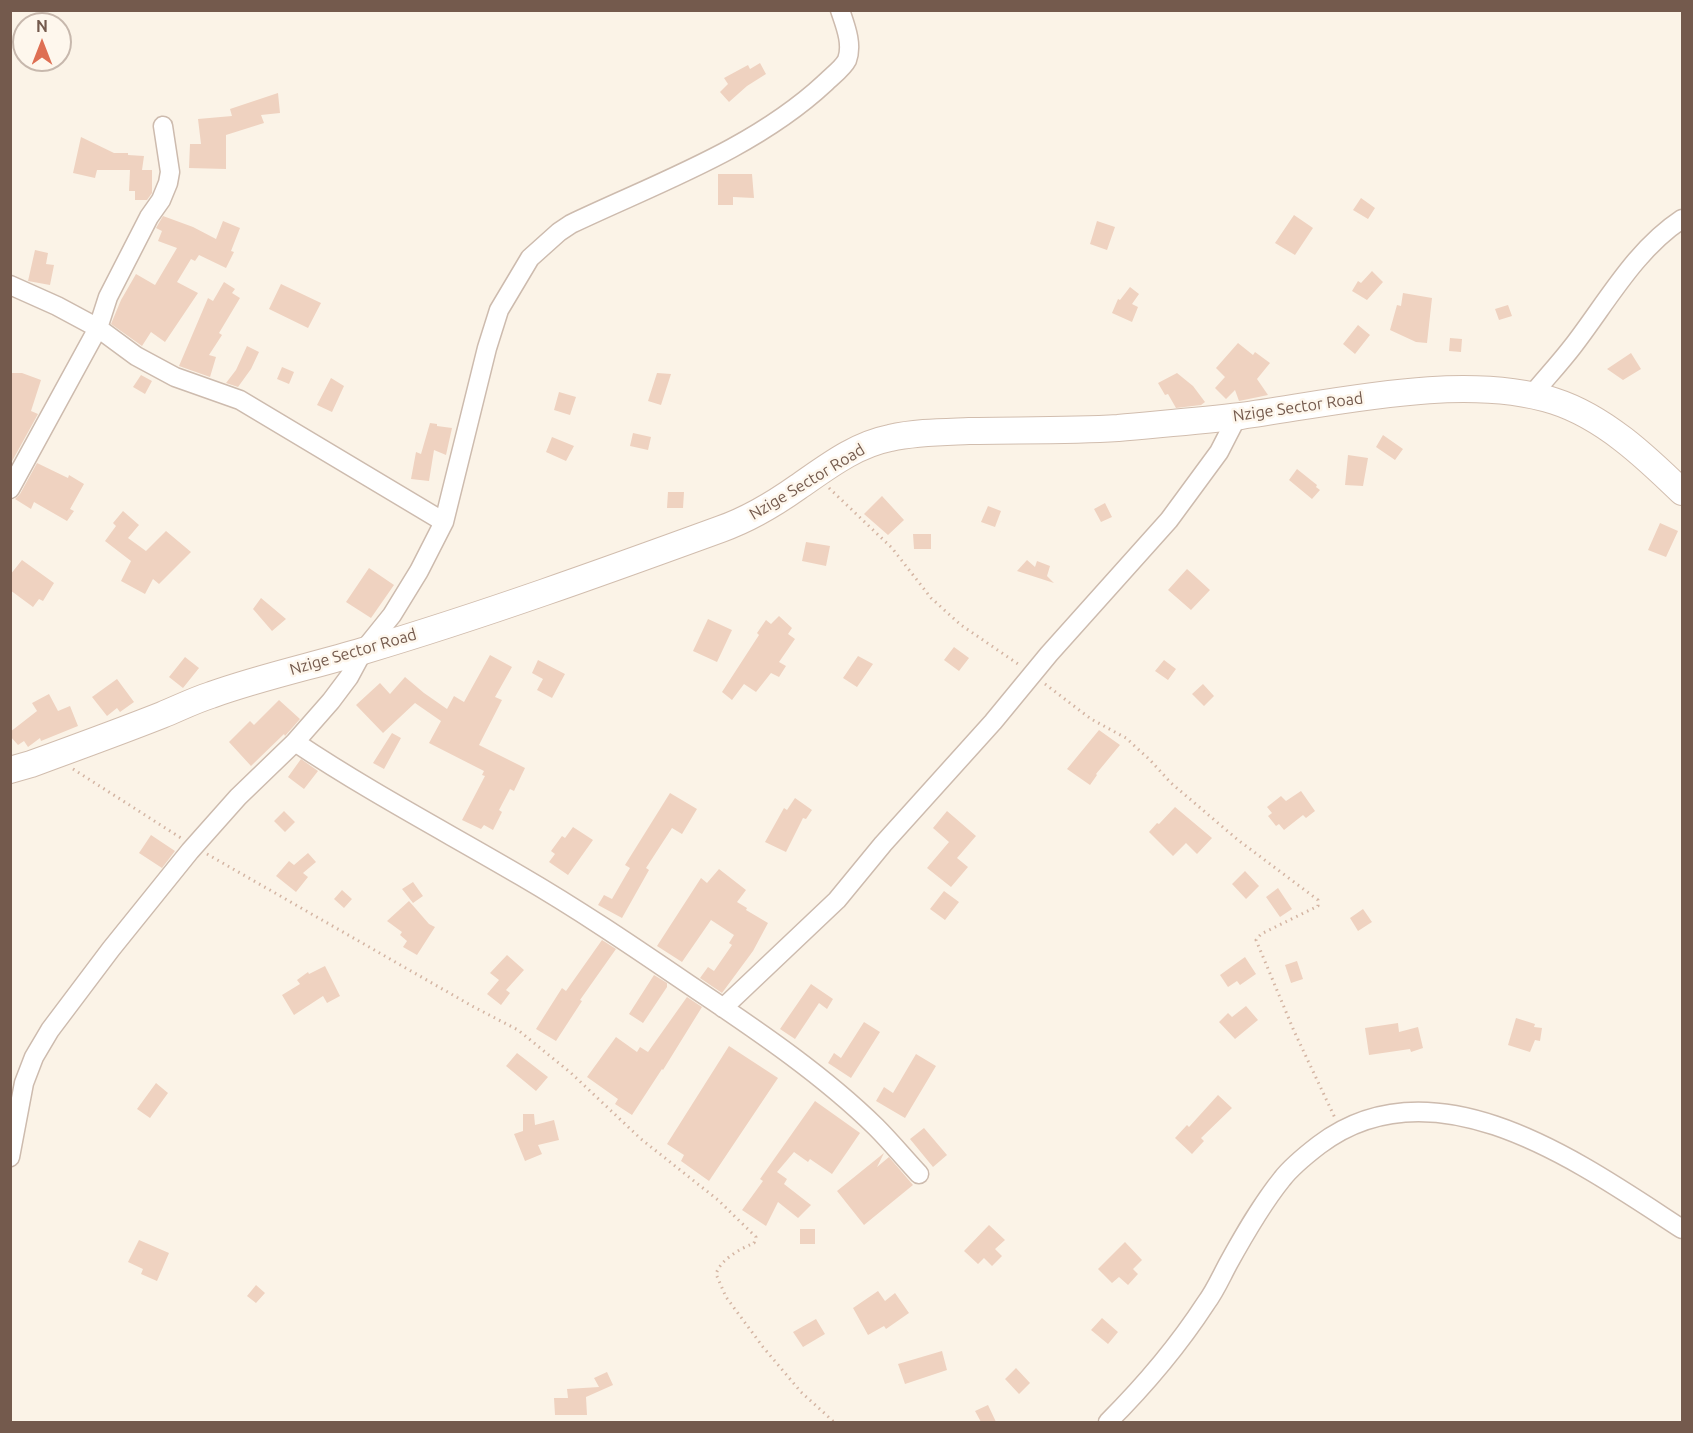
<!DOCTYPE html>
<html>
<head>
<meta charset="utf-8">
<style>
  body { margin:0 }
  #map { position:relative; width:1693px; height:1433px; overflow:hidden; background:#fbf3e7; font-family:Ubuntu,sans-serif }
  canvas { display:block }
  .frame { position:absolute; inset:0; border:12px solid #745a4d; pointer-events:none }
  .north { position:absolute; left:12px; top:12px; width:60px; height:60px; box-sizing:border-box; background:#fef7ed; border:2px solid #c7b8ad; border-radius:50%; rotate:0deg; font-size:16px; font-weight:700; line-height:24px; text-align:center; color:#745a4d }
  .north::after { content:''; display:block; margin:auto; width:21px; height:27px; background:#de6f53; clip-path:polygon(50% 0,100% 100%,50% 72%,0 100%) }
</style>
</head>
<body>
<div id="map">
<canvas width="1693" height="1433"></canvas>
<div class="frame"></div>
<div class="north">N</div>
</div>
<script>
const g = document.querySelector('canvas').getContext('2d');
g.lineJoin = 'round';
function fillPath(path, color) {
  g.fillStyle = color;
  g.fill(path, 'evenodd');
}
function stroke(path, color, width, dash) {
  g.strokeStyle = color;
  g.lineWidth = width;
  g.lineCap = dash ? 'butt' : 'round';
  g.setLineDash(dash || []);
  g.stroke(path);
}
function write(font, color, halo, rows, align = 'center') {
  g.font = font + ' Ubuntu,sans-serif';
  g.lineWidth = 5;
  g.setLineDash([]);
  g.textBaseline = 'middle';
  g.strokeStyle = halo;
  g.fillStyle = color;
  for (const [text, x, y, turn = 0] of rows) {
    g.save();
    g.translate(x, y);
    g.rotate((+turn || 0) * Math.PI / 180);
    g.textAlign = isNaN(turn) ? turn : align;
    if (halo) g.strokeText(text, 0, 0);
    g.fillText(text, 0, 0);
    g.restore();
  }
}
const building = new Path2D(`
  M760,63L766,74L747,86L729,102L720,92L728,84L724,78L748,65L750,69Z
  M278,93L280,113L261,115L264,123L226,135V169L189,168L190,144H201L198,119L232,116L230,109Z
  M81,137L114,153H128V155L144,156L142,170H152V193L147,200H135V191H129L130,170H97L95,178L73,173Z
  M718,174H752L754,198L733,197V205H718Z
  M1361,198L1375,208L1368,219L1353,210Z
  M1294,215L1313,228L1295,255L1275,243Z
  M163,216L193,227L216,239L223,221L240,228L231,251L234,252L226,268L199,255L195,261L191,259L177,282L198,293L165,342L151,332L142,346L111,324L121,300L136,274L155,285L177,248L158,241L162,231L156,228Z
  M1097,221L1115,227L1107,250L1090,244Z
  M35,250L48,253L46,264L54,265L50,285L28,281Z
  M1372,271L1383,282L1367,300L1352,291L1358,281L1361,283Z
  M224,282L235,289L232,293L240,298L219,333L222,335L209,355L216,357L210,377L179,366L208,298L213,301Z
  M281,284L321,303L308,328L269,309Z
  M1130,287L1139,294L1132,304L1138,307L1132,322L1112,313L1118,299L1120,300Z
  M1403,293L1432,298L1427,343L1416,342L1390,330L1397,305L1401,306Z
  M1508,305L1512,316L1499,320L1495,309Z
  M1358,325L1370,335L1355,354L1343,344Z
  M1450,338L1462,339L1461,352L1449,351Z
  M1238,343L1253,355L1255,352L1270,363L1257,379L1268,395L1239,401L1235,390L1226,399L1215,388L1225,377L1216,368Z
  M247,346L259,352L251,369L238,387L226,383L236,370Z
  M1631,353L1641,369L1623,380L1607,369Z
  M282,367L294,372L289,384L277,379Z
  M10,373H22L41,380L31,411L38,414L10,465Z
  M657,373L671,374L661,405L648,401Z
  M1177,373L1193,386L1205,402L1201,405L1176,408L1168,394L1165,395L1158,383Z
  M141,375L152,381L145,394L133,387Z
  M331,378L344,386L332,412L317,405Z
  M559,392L576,397L570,415L554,410Z
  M430,423L437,424V426L452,428L446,455L434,450L429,481L411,479L416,452L421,454Z
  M633,433L651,437L648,450L630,446Z
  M1383,435L1403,449L1395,460L1376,447Z
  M552,437L574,446L566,461L546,452Z
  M1348,455L1368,458L1363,486L1345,485Z
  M37,463L68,478L69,475L84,484L70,509L74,511L67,521L34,502L31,509L15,499L20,494Z
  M1297,469L1317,485L1316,487L1320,490L1312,499L1289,480Z
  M668,492H684L683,508H667Z
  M882,496L904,520L888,535L864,514Z
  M1105,503L1112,517L1101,522L1094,509Z
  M988,506L1001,511L995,527L981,522Z
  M123,511L139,525L128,538L146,551L166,531L191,552L159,584L153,579L145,594L121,581L131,561L105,541L116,526L113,523Z
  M1660,523L1678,531L1666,557L1648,550Z
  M913,534H931V549H914Z
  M806,542L830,546L826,566L802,561Z
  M22,560L54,583L43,601L39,599L33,607L10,590V575Z
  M1027,560L1035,567L1037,561L1050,566L1047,576L1054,583L1017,571Z
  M369,568L394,585L371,618L346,602Z
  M1187,569L1210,590L1191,610L1168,590Z
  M261,598L286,619L272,631L253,609Z
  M779,616L792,628L788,634L795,639L779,662L786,666L779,677L771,673L756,692L744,684L732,700L722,692L759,635L757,633L766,620L771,624Z
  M708,619L732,630L717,662L693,651Z
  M954,647L969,658L959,671L944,660Z
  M490,655L512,667L495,697L502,700L479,745L525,768L514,791L510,789L499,810L502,812L493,830L484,825L481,829L462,820L485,776L482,775L484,771L429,743L441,721L415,703L383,733L356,705L380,683L390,694L405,677L424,693L447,709L454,696L464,702Z
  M858,656L873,664L857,687L843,678Z
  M185,657L199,668L183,688L169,677Z
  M538,660L565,674L552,698L537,690L543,679L532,673Z
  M1164,660L1176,669L1168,680L1155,671Z
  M117,679L134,702L120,712L117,708L107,716L92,697Z
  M1203,684L1214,696L1204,706L1192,694Z
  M49,694L58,711L70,706L78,726L41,741L40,738L28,747L24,741L18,745L10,736V732L37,711L32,703Z
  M279,700L300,719L285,736L284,734L251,766L229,742L250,721L254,725Z
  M1099,730L1120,745L1096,774L1097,775L1090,785L1067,769Z
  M392,733L401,738L384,769L373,763Z
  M301,759L318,771L304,789L288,777Z
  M1301,791L1315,811L1306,818L1303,815L1284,830L1279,824L1276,826L1268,816L1272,813L1267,807L1281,796L1286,801Z
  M670,793L697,809L682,834L672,828L646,868L649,870L622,918L598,905L604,895L612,899L630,868L625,865Z
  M795,798L812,810L806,819L803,818L786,852L765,842L784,808L787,810Z
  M1175,807L1212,838L1197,854L1186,843L1173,856L1149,832L1157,823L1159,824Z
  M284,811L295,822L285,832L274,821Z
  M947,811L976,836L957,858L968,867L951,887L927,868L949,842L933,828Z
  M573,827L593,840L568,875L549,862L555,854L551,851L562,836L565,838Z
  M151,835L175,851L162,868L139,853Z
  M308,853L316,862L303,873L308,877L296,892L276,876L289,861L294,865Z
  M719,869L746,890L737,902L747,908L746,910L768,923L753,951L722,993L700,978L708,967L714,971L732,945L729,943L734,935L711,920L682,962L657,946L701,878L707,883Z
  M1245,871L1259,886L1246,899L1232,884Z
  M413,882L423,896L413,903L402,889Z
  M1278,888L1292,909L1280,917L1266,897Z
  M342,890L352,899L344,908L334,899Z
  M944,891L959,902L945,920L930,909Z
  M409,901L429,924L435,927L417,955L403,947L407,941L400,935L402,932L387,921Z
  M1363,909L1372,922L1358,931L1350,918Z
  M602,940L616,949L580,1000L582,1001L556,1041L536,1029L562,988L566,991Z
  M507,955L524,970L506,990L510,993L501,1005L487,994L499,980L490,973Z
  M1245,957L1256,974L1240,985L1237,981L1228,987L1220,975Z
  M1297,961L1303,979L1291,983L1285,965Z
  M325,966L340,996L327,1003L323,996L294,1015L282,995L300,984L297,980L308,972L309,974Z
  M654,975L667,983V987L643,1023L629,1014Z
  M811,984L833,999L827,1009L819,1003L795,1039L780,1029Z
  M687,997L702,1007L663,1070L662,1069L632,1115L615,1104L618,1099L587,1077L616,1037L637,1052L640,1047L648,1052Z
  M1246,1006L1258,1020L1235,1039L1219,1022L1228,1013L1232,1017Z
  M1516,1018L1535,1024L1534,1027L1542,1028L1540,1041L1535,1040L1530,1052L1508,1045Z
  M864,1022L880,1032L851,1078L828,1063L834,1053L841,1058Z
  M1398,1023L1399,1032L1418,1027L1423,1048L1411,1052L1410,1049L1369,1055L1365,1028Z
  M729,1046L778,1078L709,1181L681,1161L684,1155L667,1144Z
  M517,1053L548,1077L536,1091L506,1066Z
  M916,1054L936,1066L905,1118L876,1101L884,1087L893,1093Z
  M156,1083L168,1093L150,1118L137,1109Z
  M1218,1095L1232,1108L1201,1138L1204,1141L1192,1154L1175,1138L1187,1125L1189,1127Z
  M815,1101L860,1133L832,1174L810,1159L808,1162L794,1152L777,1172L787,1179L784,1184L811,1205L798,1218L778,1202L766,1226L742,1210L763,1181L760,1179Z
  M523,1114H534L535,1125L554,1120L559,1140L538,1145L542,1154L525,1161L514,1134L523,1131Z
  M924,1128L947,1155L933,1167L910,1139Z
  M884,1153L877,1167L889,1157L913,1185L864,1225L837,1191Z
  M989,1225L1005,1240L995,1249L1002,1256L992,1266L984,1258L978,1264L964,1251Z
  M800,1229H815V1244H800Z
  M139,1240L169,1253L157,1281L141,1274L143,1269L128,1262Z
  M1125,1242L1142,1260L1133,1269L1138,1274L1128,1285L1119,1277L1112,1283L1098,1269Z
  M256,1285L265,1293L256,1303L247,1296Z
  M878,1291L885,1301L895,1293L909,1313L886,1329L884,1326L868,1335L853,1308Z
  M1102,1318L1118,1332L1108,1344L1091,1330Z
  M816,1319L825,1334L803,1347L793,1332Z
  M942,1351L947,1370L905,1384L898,1364Z
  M1016,1368L1030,1383L1019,1394L1005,1379Z
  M607,1372L613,1385L586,1397L587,1415H555L554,1398H568L567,1389L599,1387L594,1378Z
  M988,1405L996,1422H981L975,1411Z`);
const path = new Path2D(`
  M829,488L892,548L931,598L961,625L1021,666
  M1045,684L1091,719L1126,738L1150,760L1171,783L1238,840L1318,900V906L1261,934L1256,940L1294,1031L1335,1118
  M73,769L181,838
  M207,854L472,1006L518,1030L571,1073L641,1139L718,1200L756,1237L754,1243C740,1249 721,1259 716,1274L726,1297L763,1347L801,1392L834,1422`);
const street = new Path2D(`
  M10,285L57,306L98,328L136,356L175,377L240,400L444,522
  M1531,396C1545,379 1560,363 1573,346C1607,302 1635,250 1682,219
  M10,489L98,328L108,297L149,217L161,200L168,183L170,172L163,126
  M295,742C368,791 446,832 521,876C583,912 641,952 700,992C761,1033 824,1076 876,1127C891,1142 905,1159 919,1174
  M723,1008L837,900L883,844L993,722L1049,654L1169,520L1219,452L1237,417
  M10,1157L24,1083L34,1057L50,1030L111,949L190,851L238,797L295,742L331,701L349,677L363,651L392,615L419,571L444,522L487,348L499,310L530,258L559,232L571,224C657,183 754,149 825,83C832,76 843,68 847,60C853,44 845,25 840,10
  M1108,1422C1144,1386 1178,1346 1206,1303C1215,1291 1221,1277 1228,1264C1244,1235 1261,1205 1282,1179C1292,1166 1306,1155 1319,1145C1435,1057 1582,1164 1682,1229`);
const secondary = new Path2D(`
  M10,770L31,764C75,748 119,732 162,715C179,708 195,700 211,695C261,677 313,666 363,651C484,615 603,572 721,529C749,519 774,504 798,487C827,467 855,445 890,438C916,432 943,432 969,431C1019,430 1069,431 1118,428C1159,424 1200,421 1241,416C1334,403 1464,372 1554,401C1604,417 1646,457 1682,492`);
const streetNames = [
  ["Nzige Sector Road",1298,407,-8],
  ["Nzige Sector Road",807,482,-31],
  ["Nzige Sector Road",353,652,-16]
];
fillPath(building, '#efd2c0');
stroke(street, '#cdbbae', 21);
stroke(secondary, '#d1bdae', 28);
stroke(path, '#d4b5a3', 3, [1.5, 4.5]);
stroke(street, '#fff', 18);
stroke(secondary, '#fff', 26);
write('16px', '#745a4d', '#fef7ed', streetNames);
</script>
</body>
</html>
